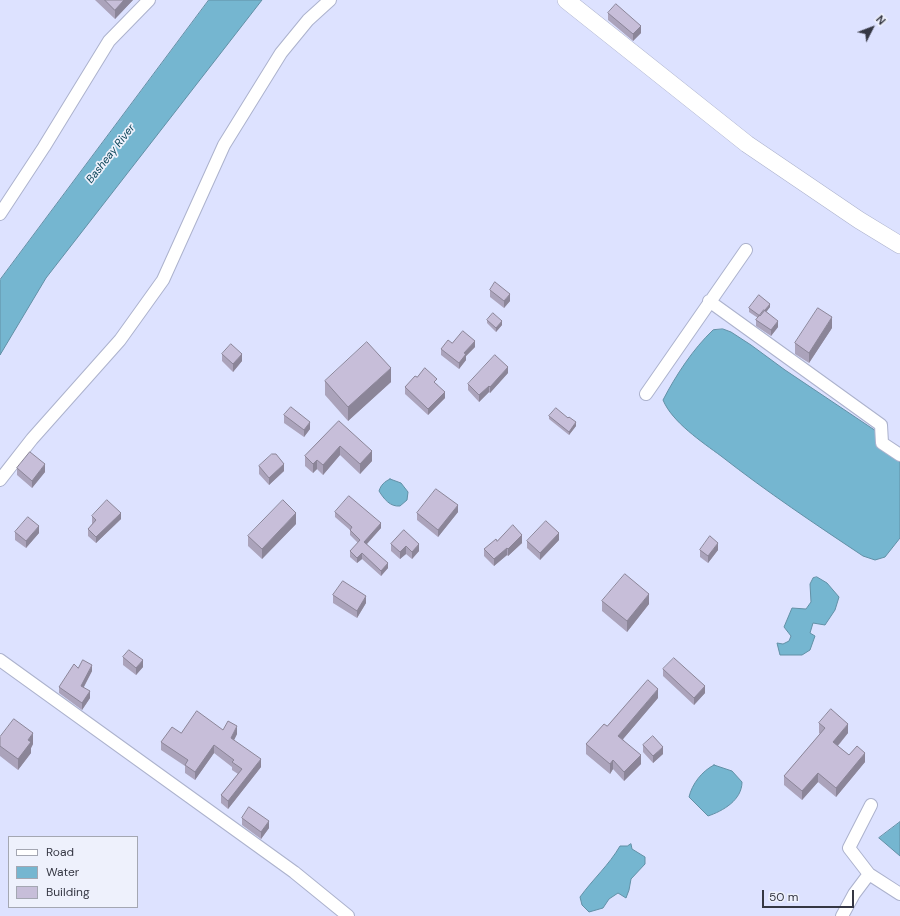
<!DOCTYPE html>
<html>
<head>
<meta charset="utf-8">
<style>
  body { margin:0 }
  #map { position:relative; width:900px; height:916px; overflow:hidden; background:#dde2ff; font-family:"DM Sans",sans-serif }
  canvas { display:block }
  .legend { position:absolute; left:8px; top:836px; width:130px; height:72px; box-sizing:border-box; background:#eef1fc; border:1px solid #a4a7b2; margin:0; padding:5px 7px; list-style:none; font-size:12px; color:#353743 }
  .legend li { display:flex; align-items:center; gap:8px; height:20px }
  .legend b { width:20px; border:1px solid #a4a7b2 }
  .north { position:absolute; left:852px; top:8px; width:40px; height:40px; -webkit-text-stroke:3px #eef1fc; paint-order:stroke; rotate:48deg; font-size:11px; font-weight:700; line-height:16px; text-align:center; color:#353743 }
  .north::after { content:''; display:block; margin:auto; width:14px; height:18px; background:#353743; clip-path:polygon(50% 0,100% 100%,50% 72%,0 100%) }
  .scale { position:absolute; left:762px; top:890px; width:92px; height:18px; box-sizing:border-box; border:2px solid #353743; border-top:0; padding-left:5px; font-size:12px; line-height:14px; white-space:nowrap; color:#353743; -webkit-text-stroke:3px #eef1fc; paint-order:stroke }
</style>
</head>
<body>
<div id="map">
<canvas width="900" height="916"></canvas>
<ul class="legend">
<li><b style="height:5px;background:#fff"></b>Road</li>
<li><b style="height:11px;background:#75b6d0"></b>Water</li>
<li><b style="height:11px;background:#c7bed9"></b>Building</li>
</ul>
<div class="north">N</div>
<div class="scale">50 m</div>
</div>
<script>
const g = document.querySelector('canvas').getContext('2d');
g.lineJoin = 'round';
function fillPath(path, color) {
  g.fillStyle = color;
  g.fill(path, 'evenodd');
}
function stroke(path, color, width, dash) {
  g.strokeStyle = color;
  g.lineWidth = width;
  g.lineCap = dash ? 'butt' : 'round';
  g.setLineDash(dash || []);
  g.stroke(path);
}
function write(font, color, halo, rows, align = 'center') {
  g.font = font + ' "DM Sans",sans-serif';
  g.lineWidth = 3.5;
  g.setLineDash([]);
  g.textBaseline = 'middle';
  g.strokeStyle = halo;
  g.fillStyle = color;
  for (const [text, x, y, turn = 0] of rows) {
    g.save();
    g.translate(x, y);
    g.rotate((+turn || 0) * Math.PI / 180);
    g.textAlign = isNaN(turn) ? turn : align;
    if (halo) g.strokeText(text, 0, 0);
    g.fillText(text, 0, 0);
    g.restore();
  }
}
const water = new Path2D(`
  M209,0H262L46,278L0,355V280Z
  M723,329L731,332L751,345L785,370L876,431L900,459V538L885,557L875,560L863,556C815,524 767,492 721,456C702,442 672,422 663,400C676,375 693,349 713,330Z
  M390,479L401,483L408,492L407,500L400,506C390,507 384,499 379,491C381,485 384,482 390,479Z
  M817,577L827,583L839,597L835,610L825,625L813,623L810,633L815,636L810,650L802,655H780L777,643L783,644L789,641L791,636L784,627L792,608L806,609L811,602L810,584L813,578Z
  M714,765L732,771L742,782C742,800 723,811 708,816L689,797C692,784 702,771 714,765Z
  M900,822V856L879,838Z
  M631,844L632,849L645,857V864L631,879L629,890L626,898L618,893L609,899L603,908L589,912L582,905L580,897C593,879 609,865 620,846H627Z`);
const street = new Path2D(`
  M0,214L44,147L109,41L149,0
  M709,301L881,425L882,443L900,455
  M646,394L746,250
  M0,480L32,439L120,340L163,280L224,145L281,53L308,20L330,0
  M0,660L294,872L348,916
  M869,874L900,894
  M842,916L854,894L869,874L849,848L871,805`);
const secondary = new Path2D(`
  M566,0L747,144L859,220L900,245`);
const wall = new Path2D(`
  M95,0H133L115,19Z
  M608,13L641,33L633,41L608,20Z
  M490,290L510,301L504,308L490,297Z
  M770,307L766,312L778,327L771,336L756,326V320L758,318L749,312V308Z
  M487,320L502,325L496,332L487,323Z
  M832,328L809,363L795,354V343Z
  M452,343L475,347L466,356V360L459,369L441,355V349Z
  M222,354L242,361L233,372L222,361Z
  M508,373L490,393L489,392L479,402L468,390V384Z
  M417,377L437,384L445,398L428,415L405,394V387Z
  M325,381L391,382L348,421L325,395Z
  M284,415L310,429L304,437L284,423Z
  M549,416L576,426L569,435L549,419Z
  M339,421L372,461L360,474L340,455L323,475L317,469L313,473L305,466V456Z
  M259,466L284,471L269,485L259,474Z
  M17,468L45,472L32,488L17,475Z
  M335,512L381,528L367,544L388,568L381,576L362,559L357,563L350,557V551L358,543L350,535V530L335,517Z
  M458,512L438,537L417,520V513Z
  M92,516L121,519L96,543L88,536V529L92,524Z
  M296,524L262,559L248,546V536Z
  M404,530L419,551L412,559L406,554L400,559L391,551V544Z
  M15,532L39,533L26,548L15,540Z
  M559,540L540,560L527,548V541Z
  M497,541L522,543L508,556L507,555L494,566L484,556V549Z
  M700,550H718L708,563L700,557Z
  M333,595L366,603L357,618L333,603Z
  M602,601L649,604L627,632L602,611Z
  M123,657L143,667L136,675L123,665Z
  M78,668L92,671L84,687L90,698L82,710L59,693V687Z
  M663,669L705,693L694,705L663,676Z
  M658,698L623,739L641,764L624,781L613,769L610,774L586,754V744L607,726Z
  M819,723L848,733L838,746L849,755L865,762L836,797L818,782L802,800L784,785V776L820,734L819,733Z
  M223,730L237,734L234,740L261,767L228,809L221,803V795L238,774L232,770V767L214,753L195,780L185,773V766L161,750V742L181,733Z
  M0,737L33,744L31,748V753L18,770L0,756Z
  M643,745L663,754L653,763L643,752Z
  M242,818L269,828L261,839L242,825Z`);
const shadedWall = new Path2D(`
  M124,0H133L115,19V10Z
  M641,26V33L633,41V34Z
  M510,294V301L504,308V301Z
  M770,304V307L760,320V316Z
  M832,317V328L809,363V353Z
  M502,321V325L496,332V328Z
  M778,321V327L771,336V330Z
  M475,341V347L466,356V360L459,369V363L464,353Z
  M242,354V361L233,372V364Z
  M508,367V373L490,393V387Z
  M391,368V382L348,421V407Z
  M489,386V392L479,402V395Z
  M445,392V398L428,415V409Z
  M310,422V429L304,437V430Z
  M576,422V426L569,435V432Z
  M340,446V455L323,475V465Z
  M372,451V461L360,474V464Z
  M317,460V469L313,473V464Z
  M45,464V472L32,488V481Z
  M284,464V471L269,485V478Z
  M458,505V512L438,537V530Z
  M121,513V519L96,543V537Z
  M296,513V524L262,559V549Z
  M381,523V528L364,547V542Z
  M39,526V533L26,548V541Z
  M559,533V540L540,560V553Z
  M522,535V543L508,556V549Z
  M718,543V550L708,563V556Z
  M419,544V551L412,559V552Z
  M406,546V554L400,559V552Z
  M507,548V555L494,566V559Z
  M362,553V559L357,563V558Z
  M388,563V568L381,576V571Z
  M649,594V604L627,632V621Z
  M366,596V603L357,618V611Z
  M143,660V667L136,675V668Z
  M92,665V671L81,692V686Z
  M705,686V693L694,705V698Z
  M658,689V698L618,745V736Z
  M90,691V698L82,710V703Z
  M848,724V733L833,751V742Z
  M237,726V734L231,746V738Z
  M33,733V744L31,748V753L18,770V759L28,740Z
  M214,745V753L195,780V772Z
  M663,747V754L653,763V756Z
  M865,753V762L836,797V788Z
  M641,755V764L624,781V772Z
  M261,759V767L228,809V801Z
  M613,760V769L610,774V764Z
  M818,773V782L802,800V791Z
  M269,821V828L261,839V832Z`);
const building = new Path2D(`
  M105,0H124L115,10Z
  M616,4L641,26L633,34L608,13Z
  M495,282L510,294L504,301L490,290Z
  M759,295L770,304L760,316L749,308Z
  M818,308L832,317L809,353L795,343Z
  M764,310L778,321L771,330L756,320Z
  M493,313L502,321L496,328L487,320Z
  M463,331L475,341L464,353L466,354L459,363L441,349L448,340L452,343Z
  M367,342L391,368L348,407L325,381Z
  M231,344L242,354L233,364L222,354Z
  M495,355L508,367L490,387L489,386L479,395L468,384Z
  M425,368L437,379L434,382L445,392L428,409L405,387L415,376L417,377Z
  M291,407L310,422L304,430L284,415Z
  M556,408L568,418L569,417L576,422L569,432L549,416Z
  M339,421L372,451L360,464L340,446L323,465L317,460L313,464L305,456Z
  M30,452L45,464L32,481L17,468Z
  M272,454H276L284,464L269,478L259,466Z
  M436,489L458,505L438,530L417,513Z
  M349,496L381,523L364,542L388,563L381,571L362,553L357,558L350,551L360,540L350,530L352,527L335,512Z
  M107,500L121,513L96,537L88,529L96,520L92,516Z
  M283,500L296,513L262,549L248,536Z
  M28,517L39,526L26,541L15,532Z
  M546,521L559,533L540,553L527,541Z
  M513,525L522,535L508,549L507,548L494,559L484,549L496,539L497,541Z
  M404,530L419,544L412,552L406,546L400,552L391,544Z
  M710,536L718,543L708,556L700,550Z
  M625,574L649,594L627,621L602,601Z
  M343,581L366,596L357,611L333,595Z
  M129,650L143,660L136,668L123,657Z
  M674,658L705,686L694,698L663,669Z
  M83,660L92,665L81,686L90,691L82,703L59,687L74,664L78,668Z
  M648,680L658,689L618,736L641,755L624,772L613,760L610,764L586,744L604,724L607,726Z
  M831,709L848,724L833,742L849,755L857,746L865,753L836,788L818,773L802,791L784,776L825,728L819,723Z
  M197,711L223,730L228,721L237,726L231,738L261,759L228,801L221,795L242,769L232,762L234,760L214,745L195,772L185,765L188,760L161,742L172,727L181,733Z
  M14,719L33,733L28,740L31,742L18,759L0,746V737Z
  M653,736L663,747L653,756L643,745Z
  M249,807L269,821L261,832L242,818Z`);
const waterNames = [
  ["Basheay River",111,154,-52]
];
fillPath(water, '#75b6d0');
stroke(water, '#6290a6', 1);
stroke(street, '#acb2cd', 14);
stroke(secondary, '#acb2cd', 18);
stroke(street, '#fff', 12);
stroke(secondary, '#fff', 17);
fillPath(wall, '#aba3bb');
fillPath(shadedWall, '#8b8598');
fillPath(building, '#c7bed9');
stroke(building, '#8b8598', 1);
write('italic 11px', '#0d4558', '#eef1fc', waterNames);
</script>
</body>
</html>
